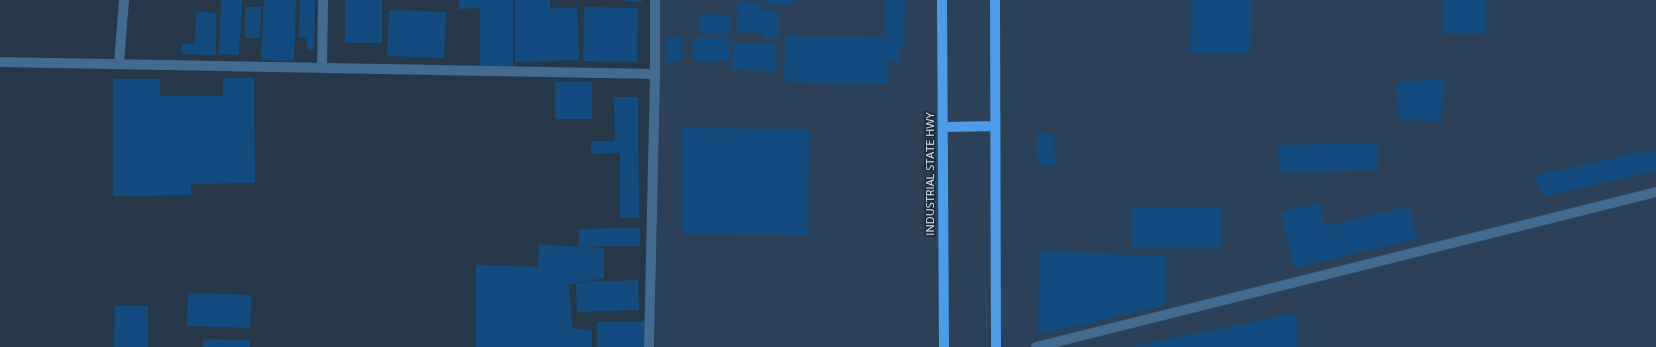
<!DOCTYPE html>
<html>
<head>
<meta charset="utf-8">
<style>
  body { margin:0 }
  canvas { display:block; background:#263748 }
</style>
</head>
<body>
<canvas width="1656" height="347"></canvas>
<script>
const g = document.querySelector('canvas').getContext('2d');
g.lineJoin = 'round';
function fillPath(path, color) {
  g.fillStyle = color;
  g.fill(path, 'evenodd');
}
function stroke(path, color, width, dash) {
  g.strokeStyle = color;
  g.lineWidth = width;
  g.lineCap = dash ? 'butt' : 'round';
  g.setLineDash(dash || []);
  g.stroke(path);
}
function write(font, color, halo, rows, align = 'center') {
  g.font = font + ' "Open Sans",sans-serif';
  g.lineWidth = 3.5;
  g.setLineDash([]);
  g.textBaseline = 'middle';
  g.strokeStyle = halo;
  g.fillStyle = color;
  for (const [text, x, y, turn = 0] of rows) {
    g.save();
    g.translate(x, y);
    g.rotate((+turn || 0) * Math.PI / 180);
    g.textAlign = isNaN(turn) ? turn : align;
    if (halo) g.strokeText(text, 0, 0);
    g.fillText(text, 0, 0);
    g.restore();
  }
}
const built = new Path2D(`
  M659,0H1656V347H655Z`);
const building = new Path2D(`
  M221,0H242L239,55L219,54Z
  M264,0H296L294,61L261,60Z
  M300,0H315L314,50L307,49V37H299Z
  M345,0H382V43H345Z
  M459,0H513V67H480V8L458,9Z
  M515,0H550V8H577L579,60L515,62Z
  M623,0H642V2L623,1Z
  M768,0H793V6H768Z
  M886,0H905L904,45L899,51V62H888L887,84L784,82L785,36L886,38Z
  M1191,0H1251L1250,54L1190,53Z
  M1444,0H1485L1486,34H1444Z
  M738,2L762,3L761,10L779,11L778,40L764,39V33L737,32Z
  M245,7H261L260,38H245Z
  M584,7L638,8L637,62L583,61Z
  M389,10L446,12L444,58L387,56Z
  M196,12L216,13V55L182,54V44H195Z
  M700,14L730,15V33H700Z
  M694,37H729V62H694Z
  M666,38H681V62H666Z
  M733,43L776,44L775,71L732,70Z
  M223,78H254L255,183L191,184V195L113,196V79H160V96H223Z
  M1444,79L1441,121L1399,120L1397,82Z
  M555,82H592V119H555Z
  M614,97H638L639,218H620V153L591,154V141H615Z
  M682,128L809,129L808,235L682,234Z
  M1037,134H1054L1055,165H1038Z
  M1378,143V170L1279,172L1278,145Z
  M1653,149L1656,161V171L1545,196L1533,176Z
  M1320,203L1325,226L1409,206L1417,239L1294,268L1281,212Z
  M1222,207V248H1132V208Z
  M640,228V246H584L604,248V278L569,285L572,328L592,331V347H476V265L538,267L539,244L579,247V229Z
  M1039,251L1165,256L1166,305L1038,335Z
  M638,280L639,310L577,312L576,282Z
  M188,293L251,295L250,328L187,326Z
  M115,306H148V347H114Z
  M1297,313V347H1134V346Z
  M597,322H644V347H597Z
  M203,339L250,340V347H203Z`);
const minor = new Path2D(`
  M0,62L655,74L649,347
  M119,64L124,0
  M322,68L323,0
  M655,74V0
  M1036,347L1656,192`);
const major = new Path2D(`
  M942,0L944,347
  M995,0L996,347
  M943,127L995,126`);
const streetNames = [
  ["INDUSTRIAL STATE HWY",931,174,-90]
];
fillPath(built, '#2c4157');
fillPath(building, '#114b80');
stroke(minor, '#456a90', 10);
stroke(major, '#4c9cea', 10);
write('11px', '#e0eaf5', '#1d2c3d', streetNames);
</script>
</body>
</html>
